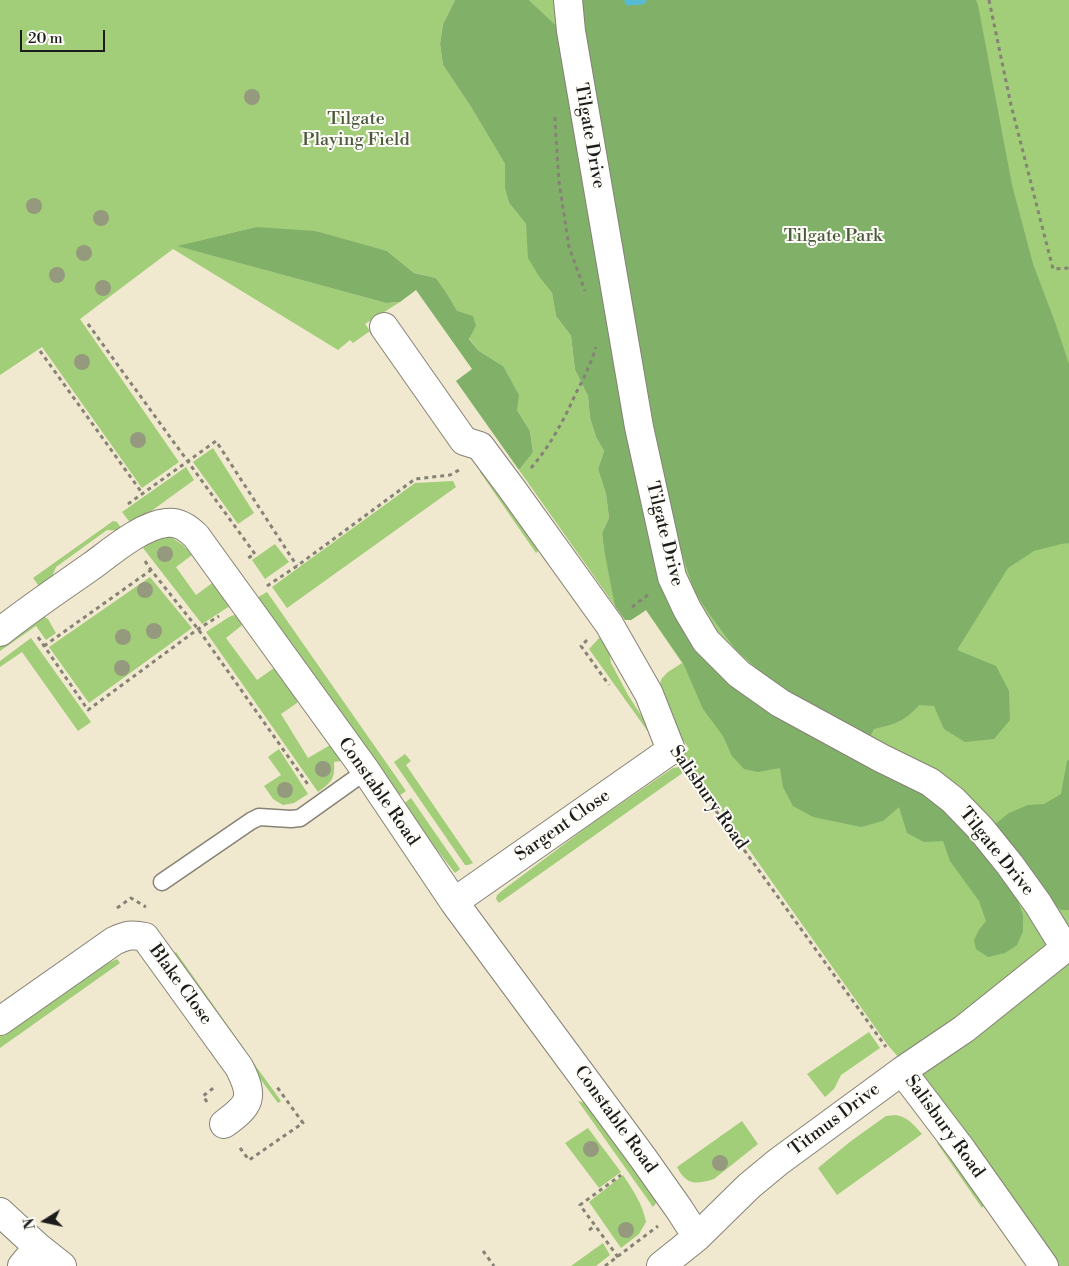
<!DOCTYPE html>
<html>
<head>
<meta charset="utf-8">
<style>
  body { margin:0 }
  #map { position:relative; width:1069px; height:1266px; overflow:hidden; background:#f0e9cf; font-family:"Libre Bodoni",serif }
  canvas { display:block }
  .north { position:absolute; left:20px; top:1196px; width:50px; height:50px; -webkit-text-stroke:4px #fdfcf7; paint-order:stroke; rotate:260deg; font-size:14px; font-weight:700; line-height:20px; text-align:center; color:#1c1c1c }
  .north::after { content:''; display:block; margin:auto; width:18px; height:22px; background:#1c1c1c; clip-path:polygon(50% 0,100% 100%,50% 72%,0 100%) }
  .scale { position:absolute; left:20px; top:30px; width:85px; height:22px; box-sizing:border-box; border:2px solid #1c1c1c; border-top:0; padding-left:6px; font-size:15px; line-height:18px; white-space:nowrap; color:#1c1c1c; -webkit-text-stroke:4px #fdfcf7; paint-order:stroke }
</style>
</head>
<body>
<div id="map">
<canvas width="1069" height="1266"></canvas>
<div class="north">N</div>
<div class="scale">20 m</div>
</div>
<script>
const g = document.querySelector('canvas').getContext('2d');
g.lineJoin = 'round';
function fillPath(path, color) {
  g.fillStyle = color;
  g.fill(path, 'evenodd');
}
function stroke(path, color, width, dash) {
  g.strokeStyle = color;
  g.lineWidth = width;
  g.lineCap = dash ? 'butt' : 'round';
  g.setLineDash(dash || []);
  g.stroke(path);
}
function write(font, color, halo, rows, align = 'center') {
  g.font = font + ' "Libre Bodoni",serif';
  g.lineWidth = 4;
  g.setLineDash([]);
  g.textBaseline = 'middle';
  g.strokeStyle = halo;
  g.fillStyle = color;
  for (const [text, x, y, turn = 0] of rows) {
    g.save();
    g.translate(x, y);
    g.rotate((+turn || 0) * Math.PI / 180);
    g.textAlign = isNaN(turn) ? turn : align;
    if (halo) g.strokeText(text, 0, 0);
    g.fillText(text, 0, 0);
    g.restore();
  }
}
const green = new Path2D(`
  M0,0H455L443,24L440,44L443,65L471,107L505,164V189L509,203L526,224L540,278L552,293L556,316L571,336L575,370L588,396L590,418L596,437L604,451L598,469L606,494L609,518L602,533L604,550L616,605L659,570L562,31L529,0H1069V1266H1056L947,1114L887,1044L682,755L689,749L664,712L658,688L662,678L668,672L682,663L646,610L631,620H625L519,470L533,451L530,431L517,410L503,366L479,351L469,338L476,326L457,312L446,292L436,278L414,273L387,251L256,227L178,246L386,303L400,302L365,324L370,331L353,343L350,340L338,350L173,249L80,319L179,462L142,488L42,347L0,375Z
  M213,448L254,513L238,524L193,462Z
  M186,467L194,480L132,525L122,512Z
  M485,468L541,548L536,553L480,472Z
  M453,481L456,487L287,608L272,587L415,483Z
  M113,521L117,522L123,531L107,530L56,567L49,584L41,589L33,578Z
  M169,536L183,545L192,555L176,567L196,595L215,581L233,604L202,624L143,548L154,541Z
  M275,544L289,562L265,579L252,560Z
  M150,577L192,628L89,703L49,647Z
  M267,592L406,791L396,798L255,599Z
  M234,615L241,616L246,622L226,638L257,680L274,668L277,669L299,698L297,703L281,714L308,758L332,744L339,753L341,761L334,762C335,779 332,782 318,792L206,632L229,617Z
  M43,616L48,619L56,633L46,640L36,626L0,651V643Z
  M602,635L607,638L611,663L628,695L652,732L649,733L589,649Z
  M31,638L91,722L78,731L22,652L0,667V661Z
  M279,749L308,794L294,803L283,805L273,799L264,786L281,775L268,757Z
  M405,754L411,761L406,765L473,863L468,865H465L394,762Z
  M679,767L684,772L499,903L496,899L497,895L503,890L591,824L673,768Z
  M411,798L460,869L455,873L402,805Z
  M176,952L245,1050L240,1053L171,956Z
  M117,959L120,963L0,1048V1036L76,983L102,966Z
  M869,1032L880,1048L841,1075L834,1089L825,1097L807,1074Z
  M250,1058L281,1101L278,1103L247,1061Z
  M578,1101L585,1103L657,1202L653,1207Z
  M896,1115C909,1118 913,1124 922,1134L837,1195L818,1168L851,1141L886,1116Z
  M742,1121L758,1144L714,1179C696,1185 686,1185 677,1167Z
  M588,1128L621,1172L599,1188L565,1143Z
  M941,1141L985,1204L982,1208L937,1143Z
  M623,1175C633,1190 643,1205 646,1222L639,1234L621,1248L589,1202Z
  M603,1243L610,1255L596,1266H571Z`);
const forest = new Path2D(`
  M455,0H529L562,31L677,614L916,786L939,804L962,827L1001,872L1017,899L1023,915V931L1017,945L1005,953L988,957L976,949L974,940L979,930L986,921L979,901L950,861L943,841L924,842L907,833L899,807L883,821L861,827L813,817L793,806L783,787L780,768L758,772L744,769L732,756L723,736L703,709L683,663L646,610L631,620H625L615,606L604,550L602,533L609,518L606,494L598,469L604,451L596,437L590,418L588,396L575,370L571,336L556,316L552,293L540,278L528,258L526,224L509,203L505,189V164L471,107L443,65L440,44L443,24Z
  M580,0H976L978,5L1012,185L1033,264L1055,322L1069,364V543L1061,544L1034,551L1008,568L957,650L996,666L1009,691L1010,720L994,739L965,742L944,729L934,706L919,705C904,722 895,724 874,729L868,741L780,689L736,650L710,615L694,591L672,523L623,259Z
  M256,227L315,231L387,251L414,273L436,278L446,292L457,311L473,316L476,326L469,339L479,351L503,366L519,395L517,410L530,431L533,452L519,470L456,381L472,369L416,290L400,302L386,303L177,246Z
  M1069,760V910H1061L1046,896L994,825L1009,813L1028,805L1044,804L1061,794L1067,761Z`);
const stream = new Path2D(`
  M629,1L642,0`);
const path = new Path2D(`
  M989,0L1011,105L1053,269L1069,268
  M555,117V121L559,182L569,247L585,291
  M88,324L255,554L248,558
  M40,351L142,493
  M531,468C550,446 564,420 576,393C584,378 591,363 596,347
  M128,504L216,441L297,566
  M145,561L151,570L198,629L309,786
  M267,586L297,566L415,479L450,475L459,470
  M632,607L649,594
  M38,637L88,710L198,629L219,616
  M587,640L581,646L609,685
  M44,646L151,570
  M688,772L886,1047
  M117,908L131,898L146,907
  M207,1102L203,1096L216,1086
  M240,1148L249,1160L303,1123L277,1087
  M589,1230L595,1226
  M483,1251L494,1266
  M618,1257L580,1205L621,1175
  M605,1266L658,1226`);
const lane = new Path2D(`
  M162,882L251,821L259,817L291,819L300,818L366,771`);
const street = new Path2D(`
  M568,0L571,31L639,427L672,577L687,609L706,641L739,674L780,703L881,758L930,782L953,800L981,829L1010,865L1038,904L1065,948
  M384,327L464,441L480,446L512,489L609,624L649,694L671,750L454,902
  M0,632C30,608 62,587 93,565C112,551 143,525 166,523C178,521 188,528 196,536L366,771L454,902L643,1158L679,1209L697,1237
  M0,1021L114,941C127,935 132,934 145,937L239,1067C255,1098 250,1105 224,1124
  M902,1071L962,1150L1044,1266
  M0,1212L38,1247L62,1266
  M22,1266L38,1247
  M661,1266L697,1237L749,1186L778,1162L902,1071L964,1029L1069,945`);
const trees = [
  [252,97],
  [34,206],
  [101,218],
  [84,253],
  [57,275],
  [103,288],
  [82,362],
  [138,440],
  [165,554],
  [145,590],
  [154,631],
  [123,637],
  [122,668],
  [323,769],
  [285,790],
  [591,1149],
  [720,1163],
  [626,1230]
];
const parkNames = [
  ["Tilgate",356,120],
  ["Playing Field",356,141],
  ["Tilgate Park",833,237]
];
const streetNames = [
  ["Tilgate Drive",589,136,80],
  ["Tilgate Drive",664,534,76],
  ["Constable Road",378,792,55],
  ["Salisbury Road",708,798,55],
  ["Sargent Close",563,826,-35],
  ["Tilgate Drive",996,852,51],
  ["Blake Close",180,985,54],
  ["Constable Road",615,1120,54],
  ["Titmus Drive",835,1120,-37],
  ["Salisbury Road",944,1127,54]
];
fillPath(green, '#a2cd79');
fillPath(forest, '#81b069');
stroke(stream, '#56bbd4', 9);
stroke(lane, '#868276', 19);
stroke(street, '#868276', 30);
stroke(path, '#868276', 3, [4, 4]);
stroke(lane, '#fff', 16);
stroke(street, '#fff', 28);
g.fillStyle = '#959a7f';
for (const [x, y] of trees) {
  g.beginPath();
  g.arc(x, y, 8, 0, 2 * Math.PI);
  g.fill();
}
write('18px', '#4b5a3d', '#fdfcf7', parkNames);
write('18px', '#1c1c1c', '#fdfcf7', streetNames);
</script>
</body>
</html>
